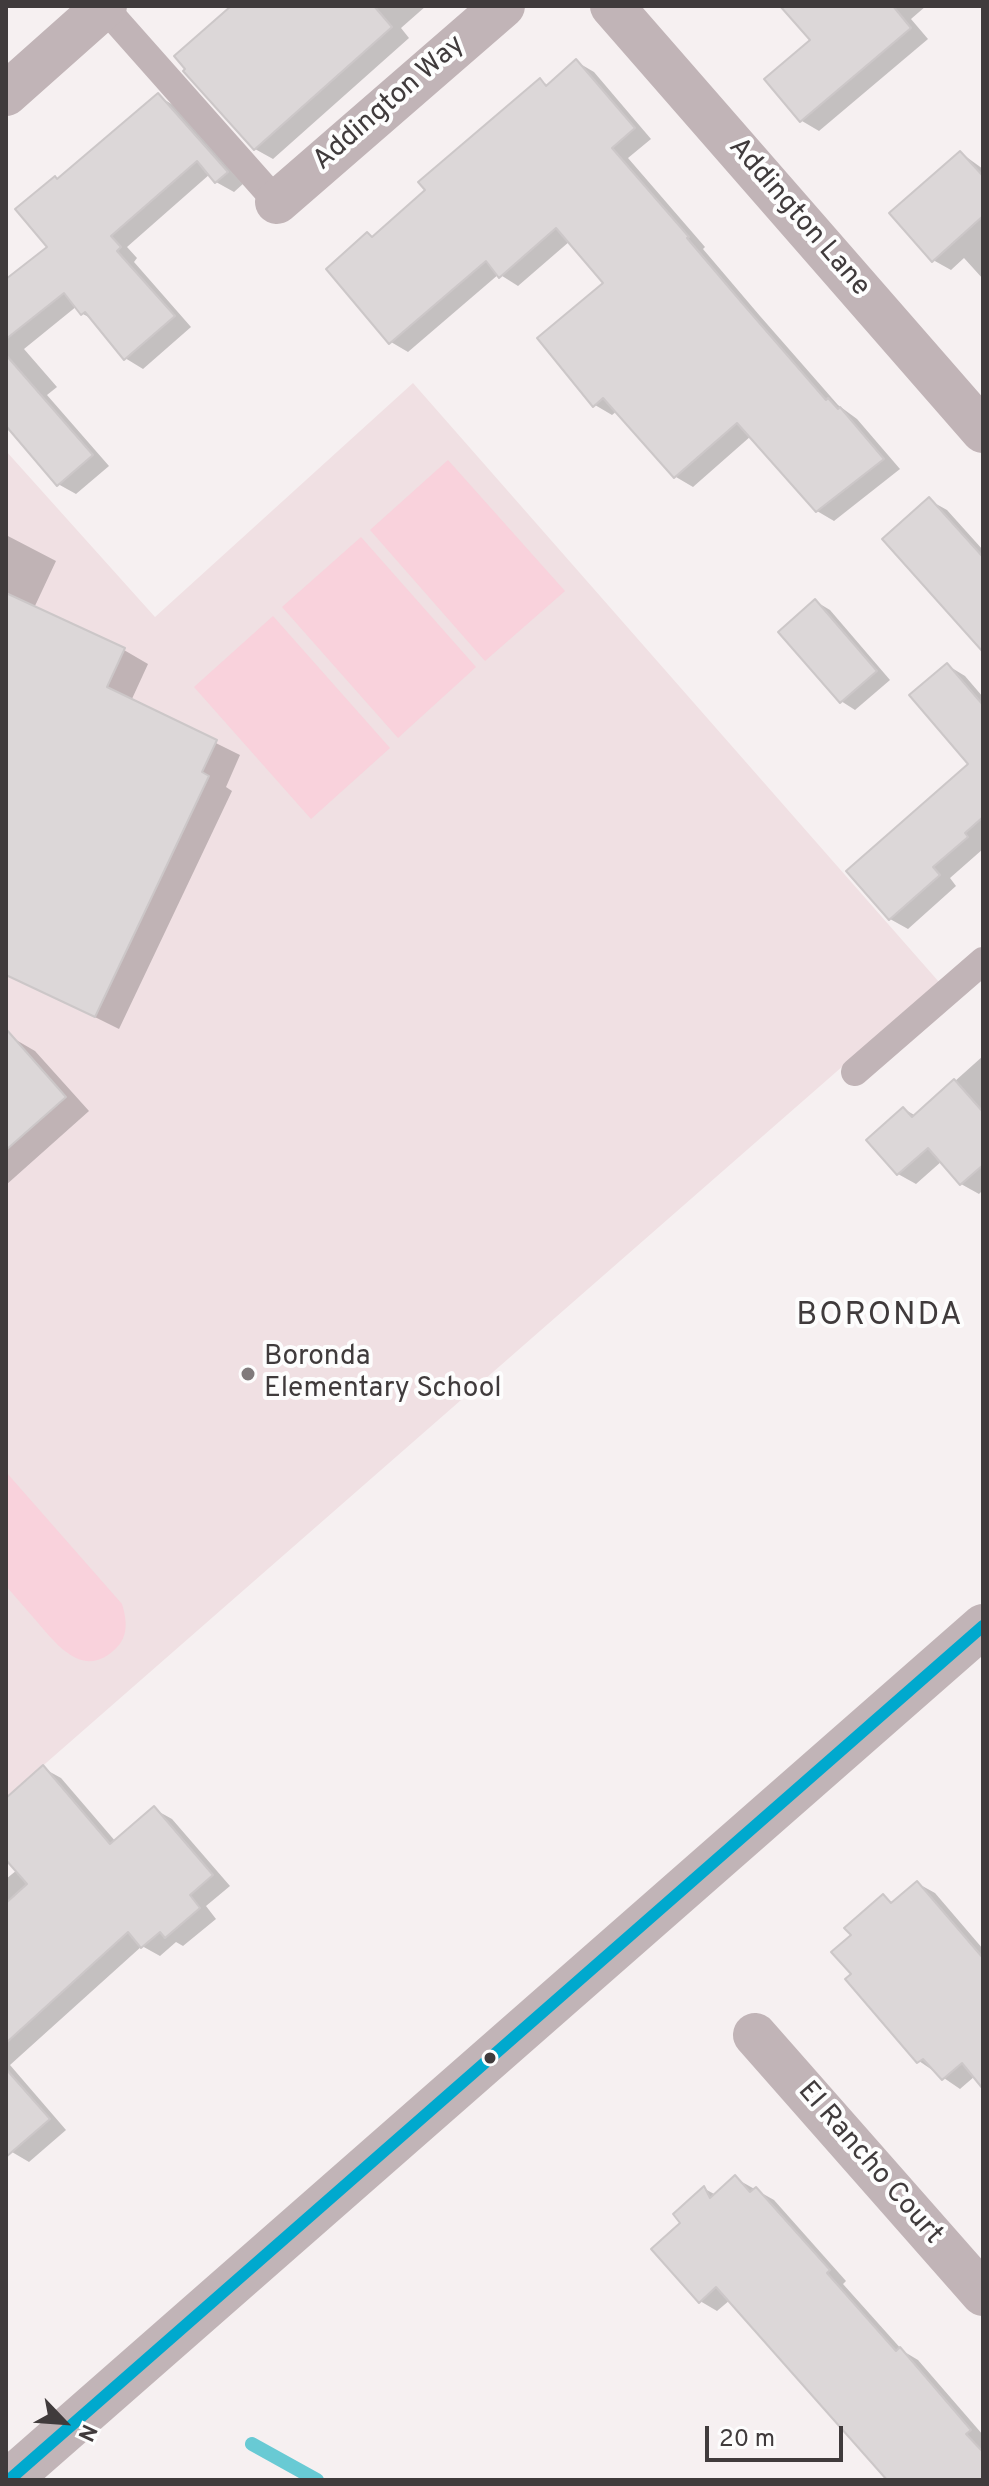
<!DOCTYPE html>
<html>
<head>
<meta charset="utf-8">
<style>
  body { margin:0 }
  #map { position:relative; width:989px; height:2486px; overflow:hidden; background:#f6f0f1; font-family:Overpass,sans-serif }
  canvas { display:block }
  .frame { position:absolute; inset:0; border:8px solid #403b3c; pointer-events:none }
  .north { position:absolute; left:24px; top:2382px; width:80px; height:80px; -webkit-text-stroke:6px #fdfdfd; paint-order:stroke; rotate:115deg; font-size:22px; font-weight:700; line-height:32px; text-align:center; color:#403b3c }
  .north::after { content:''; display:block; margin:auto; width:28px; height:36px; background:#403b3c; clip-path:polygon(50% 0,100% 100%,50% 72%,0 100%) }
  .scale { position:absolute; left:705px; top:2426px; width:138px; height:36px; box-sizing:border-box; border:4px solid #403b3c; border-top:0; padding-left:10px; font-size:24px; line-height:28px; white-space:nowrap; color:#403b3c; -webkit-text-stroke:6px #fdfdfd; paint-order:stroke }
</style>
</head>
<body>
<div id="map">
<canvas width="989" height="2486"></canvas>
<div class="frame"></div>
<div class="north">N</div>
<div class="scale">20 m</div>
</div>
<script>
const g = document.querySelector('canvas').getContext('2d');
g.lineJoin = 'round';
function fillPath(path, color) {
  g.fillStyle = color;
  g.fill(path, 'evenodd');
}
function stroke(path, color, width, dash) {
  g.strokeStyle = color;
  g.lineWidth = width;
  g.lineCap = dash ? 'butt' : 'round';
  g.setLineDash(dash || []);
  g.stroke(path);
}
function write(font, color, halo, rows, align = 'center') {
  g.font = font + ' Overpass,sans-serif';
  g.lineWidth = 8;
  g.setLineDash([]);
  g.textBaseline = 'middle';
  g.strokeStyle = halo;
  g.fillStyle = color;
  for (const [text, x, y, turn = 0] of rows) {
    g.save();
    g.translate(x, y);
    g.rotate((+turn || 0) * Math.PI / 180);
    g.textAlign = isNaN(turn) ? turn : align;
    if (halo) g.strokeText(text, 0, 0);
    g.fillText(text, 0, 0);
    g.restore();
  }
}
const built = new Path2D(`
  M413,383L939,982L6,1798V451L155,617Z`);
const green = new Path2D(`
  M448,460L565,591L485,661L370,530Z
  M361,537L476,667L398,738L282,607Z
  M273,616L390,748L311,819L194,687Z
  M6,1472L122,1604C126,1617 129,1633 119,1645C87,1681 60,1649 39,1624C28,1611 17,1599 6,1586Z`);
const shadow = new Path2D(`
  M234,6H426L401,28L409,38L273,159L255,149Z
  M782,6H926L911,19L928,39L819,131L802,121L767,80L813,41Z
  M577,62L594,72L651,139L628,158L705,247L703,249L760,316L838,405L857,419L900,469L834,521L817,511L751,436L693,487L676,477L617,411L612,415L595,405L606,283L570,241L518,286L499,274L408,352L391,342L374,238L428,191L540,80L549,86Z
  M158,96L175,106L244,183L234,192L216,182L210,174L127,247L137,258L134,262L191,327L143,369L125,358L94,320L83,314L77,306L24,349L57,387L47,395L109,466L76,494L58,484L6,422V281L50,247L59,181Z
  M961,153L983,169V279L964,258L951,270L933,260Z
  M929,500L947,510L983,550V649Z
  M6,535L56,561L34,608L124,650L148,664L131,701L240,755L226,787L232,791L119,1029L6,973Z
  M815,601L830,610L890,680L855,710L841,701Z
  M947,665L965,676L983,697V849L950,878L956,886L908,929L890,919L971,764Z
  M11,1037L35,1051L89,1111L6,1185V1042Z
  M983,1056V1190L979,1194L961,1184L942,1161L916,1184L898,1174L904,1109L916,1116Z
  M43,1768L61,1778L116,1842L154,1809L172,1819L230,1886L206,1906L216,1919L183,1946L176,1942L160,1956L142,1946L10,2065L66,2130L29,2162L12,2152L6,2145V1879L17,1870L6,1857V1800Z
  M917,1883L935,1893L983,1949V2086L975,2076L960,2089L919,2061L854,1975V1935L883,1897L894,1903Z
  M735,2178L774,2200L846,2281L843,2284L903,2351L918,2360L983,2435V2480H889L730,2300L717,2311L700,2301L683,2223L705,2189L716,2195Z`);
const stream = new Path2D(`
  M252,2444L317,2480`);
const building = new Path2D(`
  M231,6H374L392,27L254,150L183,71L185,69L174,56Z
  M780,6H893L911,28L800,122L764,79L810,40Z
  M576,59L635,128L612,148L689,237L687,238L743,304L826,400L828,398L838,409L840,407L884,459L816,512L737,423L674,478L603,398L593,407L537,338L603,283L556,228L499,278L486,261L389,344L326,269L367,232L372,237L425,190L418,182L540,78L546,86Z
  M158,93L228,172L215,183L197,161L111,236L121,247L117,251L175,316L124,360L85,312L81,315L64,293L6,339V279L47,247L15,209L55,176L57,179Z
  M960,151L983,176V216L932,262L889,213Z
  M6,355L93,455L57,486L6,426Z
  M929,497L983,557V652L882,539Z
  M6,593L125,648L107,687L217,740L202,772L209,776L95,1017L6,975Z
  M815,599L877,671L840,703L778,632Z
  M947,663L983,705V817L965,833L968,837L933,867L940,875L889,920L846,871L968,764L909,695Z
  M6,1029L66,1097L6,1150Z
  M954,1079L983,1112V1165L960,1185L928,1148L897,1175L866,1140L903,1107L912,1117Z
  M43,1765L110,1844L154,1806L213,1875L190,1895L200,1908L165,1938L160,1932L141,1948L128,1932L6,2043V1903L27,1884L6,1860V1798Z
  M917,1881L983,1958V2089L962,2063L942,2080L923,2059L917,2063L845,1979L851,1974L831,1952L851,1935L844,1928L883,1894L891,1903Z
  M6,2069L50,2119L6,2157Z
  M735,2175L750,2192L756,2187L830,2270L827,2273L896,2351L900,2347L971,2430L966,2434L983,2452V2480H887L716,2287L699,2303L651,2249L680,2223L673,2214L704,2186L710,2198Z`);
const service = new Path2D(`
  M104,7L277,202
  M855,1072L983,961`);
const minor = new Path2D(`
  M612,6L983,431
  M6,94L105,6
  M277,202L503,6
  M755,2035L983,2294`);
const tertiary = new Path2D(`
  M9,2480L983,1626`);
const bus1 = new Path2D(`
  M9,2480L983,1626`);
const markers = [
  [248,1374,8,"#807a7b"],
  [490,2058,7,"#403b3c"]
];
const streetNames = [
  ["Addington Way",390,104,-41],
  ["Addington Lane",798,218,49],
  ["El Rancho Court",869,2164,49]
];
const poiNames = [
  ["Boronda",264,1358],
  ["Elementary School",264,1390]
];
const quarterNames = [
  ["BORONDA",880,1318]
];
fillPath(built, '#f0e0e3');
fillPath(green, '#f9d2dc');
fillPath(shadow, '#0003');
stroke(stream, '#68cad4', 14);
fillPath(building, '#dcd7d8');
stroke(building, '#ccc7c8', 2);
stroke(service, '#c1b4b7', 28);
stroke(minor, '#c1b4b7', 44);
stroke(tertiary, '#c1b4b7', 44);
stroke(bus1, '#00a9ce', 12);
for (const [x, y, r, color] of markers) {
  const dot = new Path2D();
  dot.arc(x, y, r, 0, 2 * Math.PI);
  g.fillStyle = color;
  g.fill(dot);
  stroke(dot, '#fdfdfd', 3);
}
write('28px', '#403b3c', '#fdfdfd', streetNames);
write('28px', '#403b3c', '#fdfdfd', poiNames, 'left');
g.letterSpacing = '2px';
write('32px', '#403b3c', '#fdfdfd', quarterNames);
g.letterSpacing = '0px';
</script>
</body>
</html>
